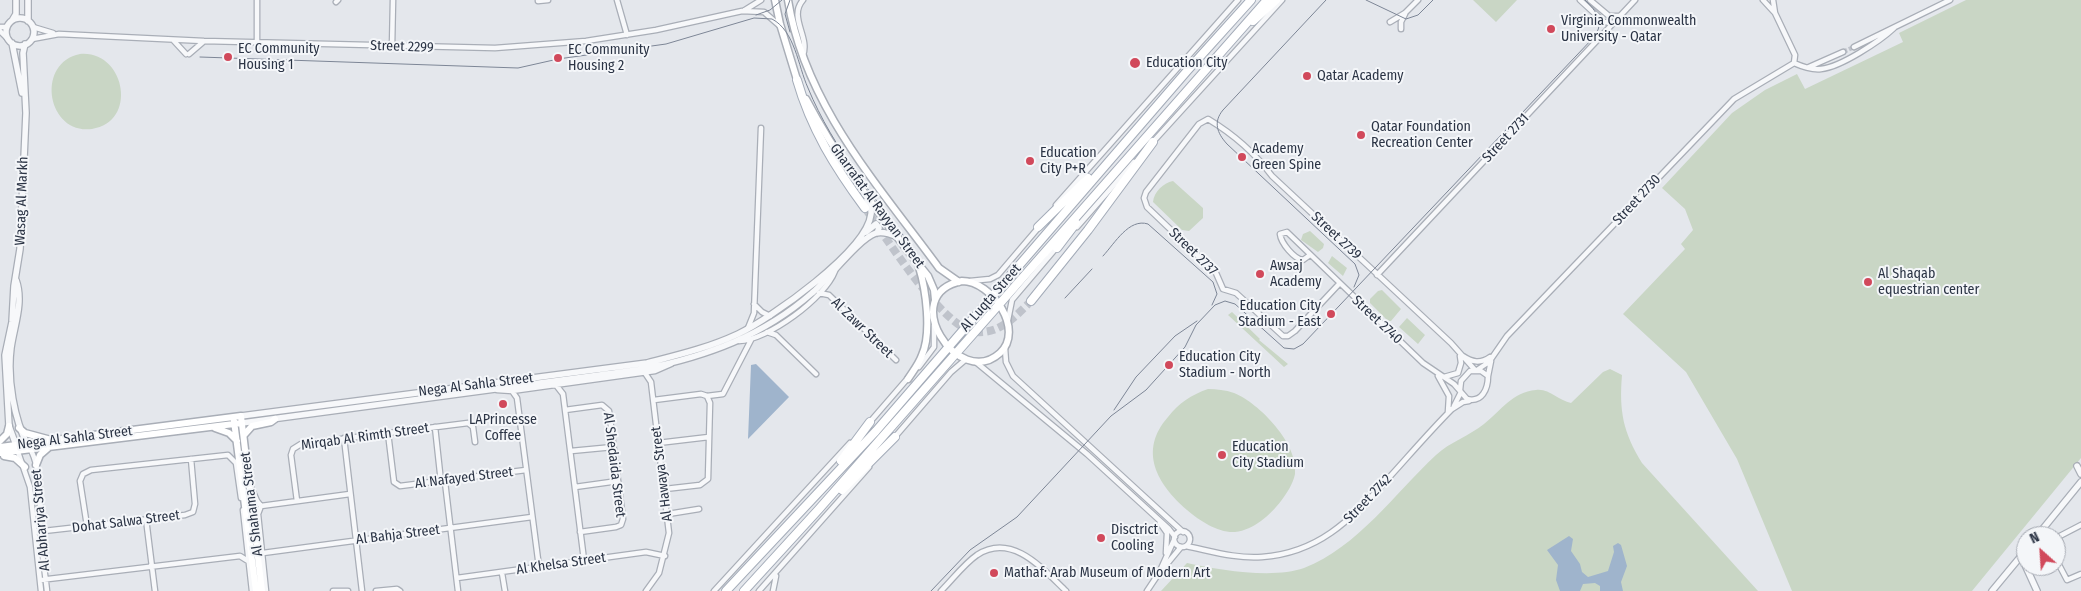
<!DOCTYPE html>
<html>
<head>
<meta charset="utf-8">
<style>
  body { margin:0 }
  #map { position:relative; width:2081px; height:591px; overflow:hidden; background:#e4e7ec; font-family:"Fira Sans Condensed",sans-serif }
  canvas { display:block }
  .north { position:absolute; left:2016px; top:526px; width:50px; height:50px; box-sizing:border-box; background:#f4f6f9; border:1px solid #a4a8b1; border-radius:50%; rotate:334deg; font-size:14px; font-weight:700; line-height:20px; text-align:center; color:#2b3445 }
  .north::after { content:''; display:block; margin:auto; width:18px; height:22px; background:#d1495b; clip-path:polygon(50% 0,100% 100%,50% 72%,0 100%) }
</style>
</head>
<body>
<div id="map">
<canvas width="2081" height="591"></canvas>
<div class="north">N</div>
</div>
<script>
const g = document.querySelector('canvas').getContext('2d');
g.lineJoin = 'round';
function fillPath(path, color) {
  g.fillStyle = color;
  g.fill(path, 'evenodd');
}
function stroke(path, color, width, dash) {
  g.strokeStyle = color;
  g.lineWidth = width;
  g.lineCap = dash ? 'butt' : 'round';
  g.setLineDash(dash || []);
  g.stroke(path);
}
function write(font, color, halo, rows, align = 'center') {
  g.font = font + ' "Fira Sans Condensed",sans-serif';
  g.lineWidth = 4;
  g.setLineDash([]);
  g.textBaseline = 'middle';
  g.strokeStyle = halo;
  g.fillStyle = color;
  for (const [text, x, y, turn = 0] of rows) {
    g.save();
    g.translate(x, y);
    g.rotate((+turn || 0) * Math.PI / 180);
    g.textAlign = isNaN(turn) ? turn : align;
    if (halo) g.strokeText(text, 0, 0);
    g.fillText(text, 0, 0);
    g.restore();
  }
}
const green = new Path2D(`
  M1473,0H1517L1496,22Z
  M1966,0H2081V458L1972,591H1792L1737,459L1686,372L1623,314L1685,249L1681,244L1693,230L1685,209L1662,188L1732,113L1765,90L1797,74L1805,89L1903,42L1899,33Z
  M80,54C125,50 139,122 92,129C47,135 35,63 80,54Z
  M1173,181L1203,208V218L1189,231L1182,230L1153,202C1154,192 1163,183 1173,181Z
  M1310,231L1324,244L1323,248L1318,252L1301,240L1303,234Z
  M1332,256L1347,268L1343,276L1328,263Z
  M1382,290L1401,309L1391,321H1388L1370,303V299L1378,291Z
  M1232,312L1260,339L1259,340L1288,364L1284,367L1228,315Z
  M1407,318L1425,335L1418,344L1399,327Z
  M1610,369L1622,375C1619,411 1623,432 1642,463L1758,591H1161L1187,563C1218,570 1274,579 1304,568C1358,547 1395,493 1436,455C1450,442 1469,436 1484,424C1502,410 1512,392 1536,390C1549,388 1559,401 1571,403L1603,372Z
  M1208,389C1217,389 1225,390 1234,393C1259,403 1299,444 1295,474C1293,484 1287,493 1281,501C1270,515 1254,530 1235,532C1218,533 1200,521 1187,510C1157,484 1138,451 1168,417C1179,403 1191,395 1208,389Z`);
const water = new Path2D(`
  M756,364L789,397L748,439L751,365Z
  M1569,536L1573,539L1571,551L1580,564L1582,572L1588,577L1608,571L1614,552L1613,546L1618,543L1621,545L1627,566L1621,582L1623,591H1600V586L1595,583L1583,584L1580,591H1560L1556,580L1558,565L1547,550Z`);
const minorTunnel = new Path2D(`
  M1843,52L1854,47`);
const primaryTunnel = new Path2D(`
  M865,208C885,236 944,330 976,332C1000,334 1016,316 1031,301`);
const minor = new Path2D(`
  M257,0V42
  M617,0L627,35
  M803,0C788,17 810,37 803,55
  M1580,0L1604,22L1614,23
  M1590,0L1609,16H1619
  M1763,0L1774,12
  M1773,0L1775,13L1795,55L1794,63
  M538,1L548,0
  M336,2L338,0
  M745,10L761,0
  M1390,22L1405,13L1418,0
  M0,27H7
  M33,27L53,33
  M1401,29V22L1405,14
  M0,31L8,39
  M32,39L59,34L204,41L495,48L586,41L656,30L742,11L764,12L780,26
  M174,41L186,54
  M392,47L393,0
  M1854,47L1950,0
  M189,54L203,42
  M1794,63C1803,67 1812,70 1821,69C1841,67 1880,41 1894,28
  M1809,67L1843,52
  M1152,143L1282,0
  M1056,205L1238,0
  M1077,227L1134,162
  M1310,255L1303,260C1294,259 1281,243 1280,234L1287,232L1423,363L1454,384L1467,399C1482,403 1488,389 1488,376L1481,371H1470L1461,381L1460,390
  M1377,275L1635,0
  M970,281L990,279L998,275L1039,227
  M1339,284L1295,331L1288,336H1283L1236,293L1223,289L1216,273L1147,207L1144,198L1146,192L1199,124L1208,119C1233,134 1255,153 1272,176L1451,343L1475,370
  M819,293L829,295L896,360
  M754,304L762,312L770,316
  M1008,320L1012,300L1057,247
  M748,328L754,313L761,128
  M767,332L776,335L816,374
  M739,341C768,340 825,298 835,271
  M1005,348L1006,362L1013,376L1183,532
  M1463,356C1472,362 1480,364 1490,357
  M977,363L1087,454L1169,529L1175,537
  M919,367L934,347V325
  M1477,370L1489,362L1507,336L1734,99L1794,63
  M645,373L651,382L669,533L659,573L646,591
  M1438,376L1449,396L1448,412
  M1488,376L1491,361
  M1444,377L1458,373L1461,363L1460,356
  M556,385L563,394L584,560
  M497,390L512,391L655,371L671,364
  M512,391L517,398L539,567
  M654,400L701,394L707,396L723,394L751,340
  M1454,406L1461,392
  M565,410L602,405L609,411L623,519L621,525L616,527L580,532
  M869,423L908,378
  M435,427L441,482
  M388,433L394,482L400,486L526,470
  M344,438L362,591
  M894,438L951,372L965,360
  M658,443L709,437
  M31,450C43,476 39,502 40,530C41,550 45,571 47,591
  M571,451L613,447
  M18,452L30,487L41,591
  M445,482L458,591
  M250,485L257,501L261,506
  M575,487L618,481
  M665,489L700,485L708,479L710,403L707,396
  M297,501L291,455L293,449L301,444L468,423L473,427L475,442
  M261,506L350,494
  M261,506L258,514L266,591
  M243,510L252,591
  M668,514L699,509
  M146,519L155,591
  M1160,523L1167,533L1166,553
  M87,526L80,481L83,474L91,470L228,455L236,463L241,498
  M1174 539a8 8 0 1 1 16 0a8 8 0 1 1-16 0Z
  M35,532L185,515L193,512L195,504L191,459
  M2056,538L2081,525
  M1186,546C1211,551 1236,559 1262,557C1318,553 1349,521 1385,482C1407,458 1429,432 1452,409L1463,402L1469,401
  M263,553L532,517
  M2056,559L2067,580L2081,574
  M1162,570L1181,547
  M502,573L505,591
  M457,578L646,552L665,556
  M40,580L240,556L248,561
  M333,591H348
  M376,591L397,589L400,591
  M714,591L850,443
  M759,591L869,467
  M773,591L776,576
  M941,591C953,579 964,564 977,555C1012,532 1043,569 1066,591
  M1147,591L1159,573L1174,540`);
const tertiary = new Path2D(`
  M28,0V21
  M6 32a14 14 0 1 1 28 0a14 14 0 1 1-28 0Z
  M13,19L16,14V0
  M12,43L22,93
  M866,232L876,224L879,228L877,233
  M16,280C24,302 14,326 11,348C7,379 14,419 28,446
  M241,416L647,363C678,355 708,348 738,334C770,319 867,251 871,214C872,209 869,204 867,200
  M242,423L644,369C707,356 763,336 812,293C828,280 858,239 876,233C883,231 891,234 898,237
  M17,448L9,426L5,355L12,322L14,286L20,249L26,113L23,53L25,44
  M2077,466L2081,474
  M2037,536L2081,482
  M2021,556L2037,591
  M1992,591L2026,550`);
const secondary = new Path2D(`
  M775,0L780,24L798,83
  M788,0C805,105 878,185 939,268L959,282
  M806,99C839,162 883,221 928,276L934,290L935,300
  M962,281C992,281 1025,330 1000,353C958,391 896,294 962,281Z
  M908,379C913,371 919,364 922,355C932,333 926,290 919,267
  M234,421L256,591
  M19,428L25,433L51,440
  M215,428L229,433L237,441
  M244,435L252,426L271,422L275,419
  M0,441L7,434L9,426
  M0,447L241,416L262,591
  M0,453L242,423
  M4,456L15,458L25,467
  M36,465L40,455L48,448`);
const primary = new Path2D(`
  M1253,21L1276,0
  M797,80C811,129 835,167 865,208
  M1038,227L1088,178
  M1057,248L1076,223
  M1031,301L1088,230L1153,142
  M841,461L870,422
  M842,490L895,437
  M726,591L876,431L1187,71L1251,0
  M744,591L819,509L1267,0`);
const tram = new Path2D(`
  M1326,0L1223,110C1213,122 1217,133 1227,144L1355,264L1359,275L1354,287
  M1366,0L1406,19L1418,15L1433,0
  M756,15L770,10L782,0
  M790,32L785,14L790,0
  M200,57L518,68L558,59L666,44L754,18L772,19C795,31 798,66 808,88C833,149 877,201 917,253
  M1103,256C1115,243 1129,218 1148,224L1213,282L1217,294L1212,305
  M1065,298L1092,269
  M1114,410L1136,377L1175,336L1197,321
  M931,591L970,550L1017,517L1111,416L1146,390L1185,347L1196,325L1215,305L1225,301L1235,304L1284,348L1294,349L1303,344L1594,37C1605,22 1597,12 1585,0`);
const markers = [
  [1551,29,5,"#d1495b"],
  [228,57,5,"#d1495b"],
  [558,58,5,"#d1495b"],
  [1135,63,6,"#d1495b"],
  [1307,76,5,"#d1495b"],
  [1361,135,5,"#d1495b"],
  [1242,157,5,"#d1495b"],
  [1030,161,5,"#d1495b"],
  [1260,274,5,"#d1495b"],
  [1868,282,5,"#d1495b"],
  [1331,314,5,"#d1495b"],
  [1169,365,5,"#d1495b"],
  [503,404,5,"#d1495b"],
  [1222,455,5,"#d1495b"],
  [1101,538,5,"#d1495b"],
  [994,573,5,"#d1495b"]
];
const poiNames = [
  ["Virginia Commonwealth",1561,21],
  ["University - Qatar",1561,37],
  ["EC Community",238,49],
  ["Housing 1",238,65],
  ["EC Community",568,50],
  ["Housing 2",568,66],
  ["Education City",1146,63],
  ["Qatar Academy",1317,76],
  ["Qatar Foundation",1371,127],
  ["Recreation Center",1371,143],
  ["Academy",1252,149],
  ["Green Spine",1252,165],
  ["Education",1040,153],
  ["City P+R",1040,169],
  ["Awsaj",1270,266],
  ["Academy",1270,282],
  ["Al Shaqab",1878,274],
  ["equestrian center",1878,290],
  ["Education City",1321,306,"right"],
  ["Stadium - East",1321,322,"right"],
  ["Education City",1179,357],
  ["Stadium - North",1179,373],
  ["LAPrincesse",503,420,"center"],
  ["Coffee",503,436,"center"],
  ["Education",1232,447],
  ["City Stadium",1232,463],
  ["Disctrict",1111,530],
  ["Cooling",1111,546],
  ["Mathaf: Arab Museum of Modern Art",1004,573]
];
const streetNames = [
  ["Street 2299",402,47,2],
  ["Street 2731",1506,138,-47],
  ["Street 2730",1637,200,-47],
  ["Wasag Al Markh",22,201,-88],
  ["Gharrafat Al Rayyan Street",877,206,54],
  ["Street 2739",1336,236,43],
  ["Street 2737",1193,252,44],
  ["Al Luqta Street",991,298,-49],
  ["Street 2740",1377,320,43],
  ["Al Zawr Street",862,328,44],
  ["Nega Al Sahla Street",476,385,-7],
  ["Mirqab Al Rimth Street",365,437,-8],
  ["Nega Al Sahla Street",75,438,-7],
  ["Al Shedaida Street",614,465,83],
  ["Al Hawaya Street",662,474,-97],
  ["Al Nafayed Street",464,478,-7],
  ["Street 2742",1368,499,-46],
  ["Al Shahama Street",252,504,-97],
  ["Al Abhariya Street",41,520,-95],
  ["Dohat Salwa Street",126,522,-7],
  ["Al Bahja Street",398,535,-7],
  ["Al Khelsa Street",561,564,-8]
];
fillPath(green, '#c9d6c5');
fillPath(water, '#9fb4cc');
stroke(minorTunnel, '#bfc3cb', 4.5, [4.5, 2]);
stroke(primaryTunnel, '#bfc3cb', 8, [8, 4]);
stroke(minor, '#a9aeb7', 7);
stroke(tertiary, '#a9aeb7', 8);
stroke(secondary, '#a9aeb7', 9);
stroke(primary, '#a3abb8', 10);
stroke(minor, '#f7f8fa', 4.5);
stroke(tertiary, '#f7f8fa', 5.5);
stroke(secondary, '#fff', 6);
stroke(primary, '#fff', 8);
stroke(tram, '#7d8696', 1);
for (const [x, y, r, color] of markers) {
  const dot = new Path2D();
  dot.arc(x, y, r, 0, 2 * Math.PI);
  g.fillStyle = color;
  g.fill(dot);
  stroke(dot, '#f4f6f9', 2);
}
write('14px', '#2b3445', '#f4f6f9', poiNames, 'left');
write('14px', '#2b3445', '#f4f6f9', streetNames);
</script>
</body>
</html>
